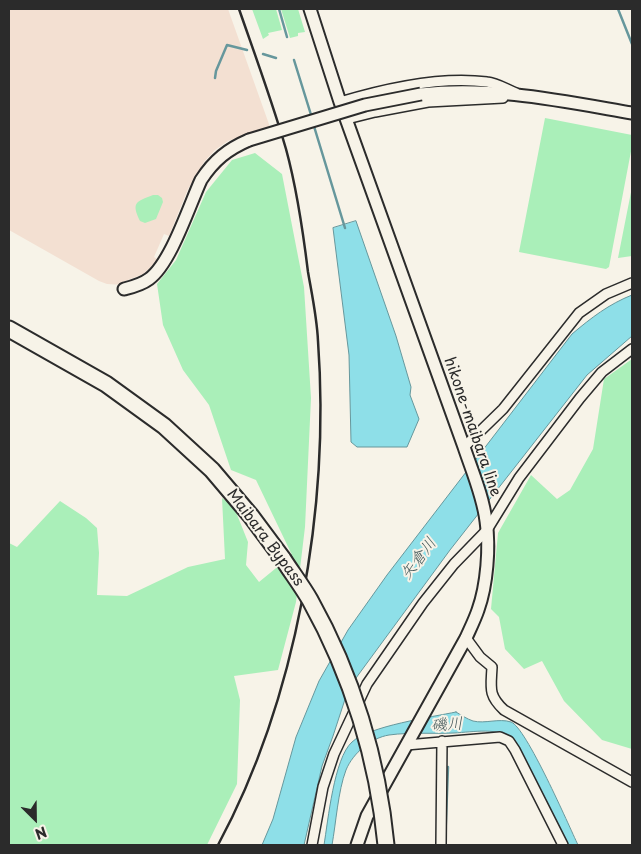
<!DOCTYPE html>
<html>
<head>
<meta charset="utf-8">
<style>
  body { margin:0 }
  #map { position:relative; width:641px; height:854px; overflow:hidden; background:#f7f3e8; font-family:"Playpen Sans",sans-serif }
  canvas { display:block }
  .frame { position:absolute; inset:0; border:10px solid #2b2b2b; pointer-events:none }
  .north { position:absolute; left:10px; top:794px; width:50px; height:50px; -webkit-text-stroke:4px #f7f3e8; paint-order:stroke; rotate:157deg; font-size:14px; font-weight:700; line-height:20px; text-align:center; color:#2b2b2b }
  .north::after { content:''; display:block; margin:auto; width:18px; height:22px; background:#2b2b2b; clip-path:polygon(50% 0,100% 100%,50% 72%,0 100%) }
</style>
</head>
<body>
<div id="map">
<canvas width="641" height="854"></canvas>
<div class="frame"></div>
<div class="north">N</div>
</div>
<script>
const g = document.querySelector('canvas').getContext('2d');
g.lineJoin = 'round';
function fillPath(path, color) {
  g.fillStyle = color;
  g.fill(path, 'evenodd');
}
function stroke(path, color, width, dash) {
  g.strokeStyle = color;
  g.lineWidth = width;
  g.lineCap = dash ? 'butt' : 'round';
  g.setLineDash(dash || []);
  g.stroke(path);
}
function write(font, color, halo, rows, align = 'center') {
  g.font = font + ' "Playpen Sans","Klee One",sans-serif';
  g.lineWidth = 4;
  g.setLineDash([]);
  g.textBaseline = 'middle';
  g.strokeStyle = halo;
  g.fillStyle = color;
  for (const [text, x, y, turn = 0] of rows) {
    g.save();
    g.translate(x, y);
    g.rotate((+turn || 0) * Math.PI / 180);
    g.textAlign = isNaN(turn) ? turn : align;
    if (halo) g.strokeText(text, 0, 0);
    g.fillText(text, 0, 0);
    g.restore();
  }
}
const built = new Path2D(`
  M9,9H228L270,127L228,141L215,150L204,162L188,189L169,236L164,234L154,257L157,259L151,267L143,274L123,282L124,285L107,284L99,281L9,230Z`);
const green = new Path2D(`
  M252,9H276L282,30L268,33L269,35L263,39Z
  M281,9H298L305,32L298,33V36L290,38Z
  M545,118L632,135V146L609,267L606,269L519,252Z
  M255,153L282,174L304,287L311,398L305,527L296,602L278,670L234,676L240,700L237,784L207,845H9V543L17,547L60,501L86,518L97,528L99,553L97,595L127,596L188,567L225,559L222,498L234,507L248,542L246,565L259,582L292,555L256,480L231,470L209,405L183,370L163,325L157,284L176,260L206,192L232,160Z
  M632,187V256L618,258Z
  M153,195H158L162,198L163,202L156,219L145,223L140,221C131,202 136,202 153,195Z
  M632,359V749L602,740L564,701L542,661L524,669L505,649L499,617L491,609L498,533L531,475L557,499L570,490L593,449L604,379Z`);
const water = new Path2D(`
  M356,221L396,336L411,387L410,395L419,419L407,447H357L351,442L349,355L333,228Z
  M632,295V336L587,375L450,550L356,678L350,684L333,736L322,766L304,845H262L273,819L296,737L319,681L348,630L387,575L572,334C591,318 609,304 632,295Z
  M456,712C461,715 467,719 473,721C485,724 499,718 511,722C526,727 569,826 578,845H568L514,739C498,727 473,732 454,733C433,734 411,732 389,735C371,738 353,753 346,770C338,791 336,823 332,845H324C328,821 334,758 352,742C369,726 432,717 456,712Z`);
const stream = new Path2D(`
  M279,9L287,37
  M618,9L632,44
  M263,54L276,58
  M294,60L312,118
  M215,78L216,71L227,45L247,50
  M313,123L345,228
  M445,845L448,767`);
const street = new Path2D(`
  M340,102C383,89 442,76 487,82C497,83 506,89 516,93
  M347,119L375,112L428,102L503,98
  M464,447L503,409L579,313L606,294L632,283
  M466,638L480,657L492,667C491,688 488,695 504,710L632,782
  M406,745L500,737L509,741L515,750L563,845
  M312,845L323,787L334,754L367,684L423,603L454,564L487,530L519,478L580,398L602,372L632,349
  M441,845L442,741`);
const secondary = new Path2D(`
  M310,9L340,102L464,447C472,471 483,496 486,521C490,547 487,585 478,610C475,619 470,629 466,638L367,816L357,845
  M421,94C492,86 562,101 632,113
  M124,289C132,287 141,285 149,279C171,263 189,206 201,180C214,160 228,149 249,140`);
const highway = new Path2D(`
  M9,329L106,384L164,426L212,470L251,516L283,559`);
const rail = new Path2D(`
  M218,845C297,698 330,507 318,341C317,318 312,295 308,272C303,231 297,189 286,149C272,101 255,55 239,9`);
const secondaryBridge = new Path2D(`
  M249,140L365,105L421,94`);
const highwayBridge = new Path2D(`
  M283,559C292,573 302,586 310,600C352,675 378,760 386,845`);
const streetNames = [
  ["hikone-maibara line",472,427,71],
  ["Maibara Bypass",265,538,53]
];
const waterNames = [
  ["矢倉川",419,559,-53],
  ["磯川",447,725,-4]
];
fillPath(built, '#f3e0d2');
fillPath(green, '#aaefb9');
fillPath(water, '#8edfe8');
stroke(water, '#66979c', 1);
stroke(stream, '#66979c', 2.5);
stroke(street, '#2b2b2b', 12);
stroke(secondary, '#2b2b2b', 15);
stroke(highway, '#2b2b2b', 19);
stroke(street, '#f7f3e8', 9);
stroke(secondary, '#f7f3e8', 11);
stroke(highway, '#f7f3e8', 15);
stroke(rail, '#2b2b2b', 2.5);
stroke(secondaryBridge, '#2b2b2b', 15, []);
stroke(highwayBridge, '#2b2b2b', 19, []);
stroke(secondaryBridge, '#f7f3e8', 11);
stroke(highwayBridge, '#f7f3e8', 15);
write('15px', '#2b2b2b', '#f7f3e8', streetNames);
write('italic 16px', '#44585a', '#f7f3e8', waterNames);
</script>
</body>
</html>
